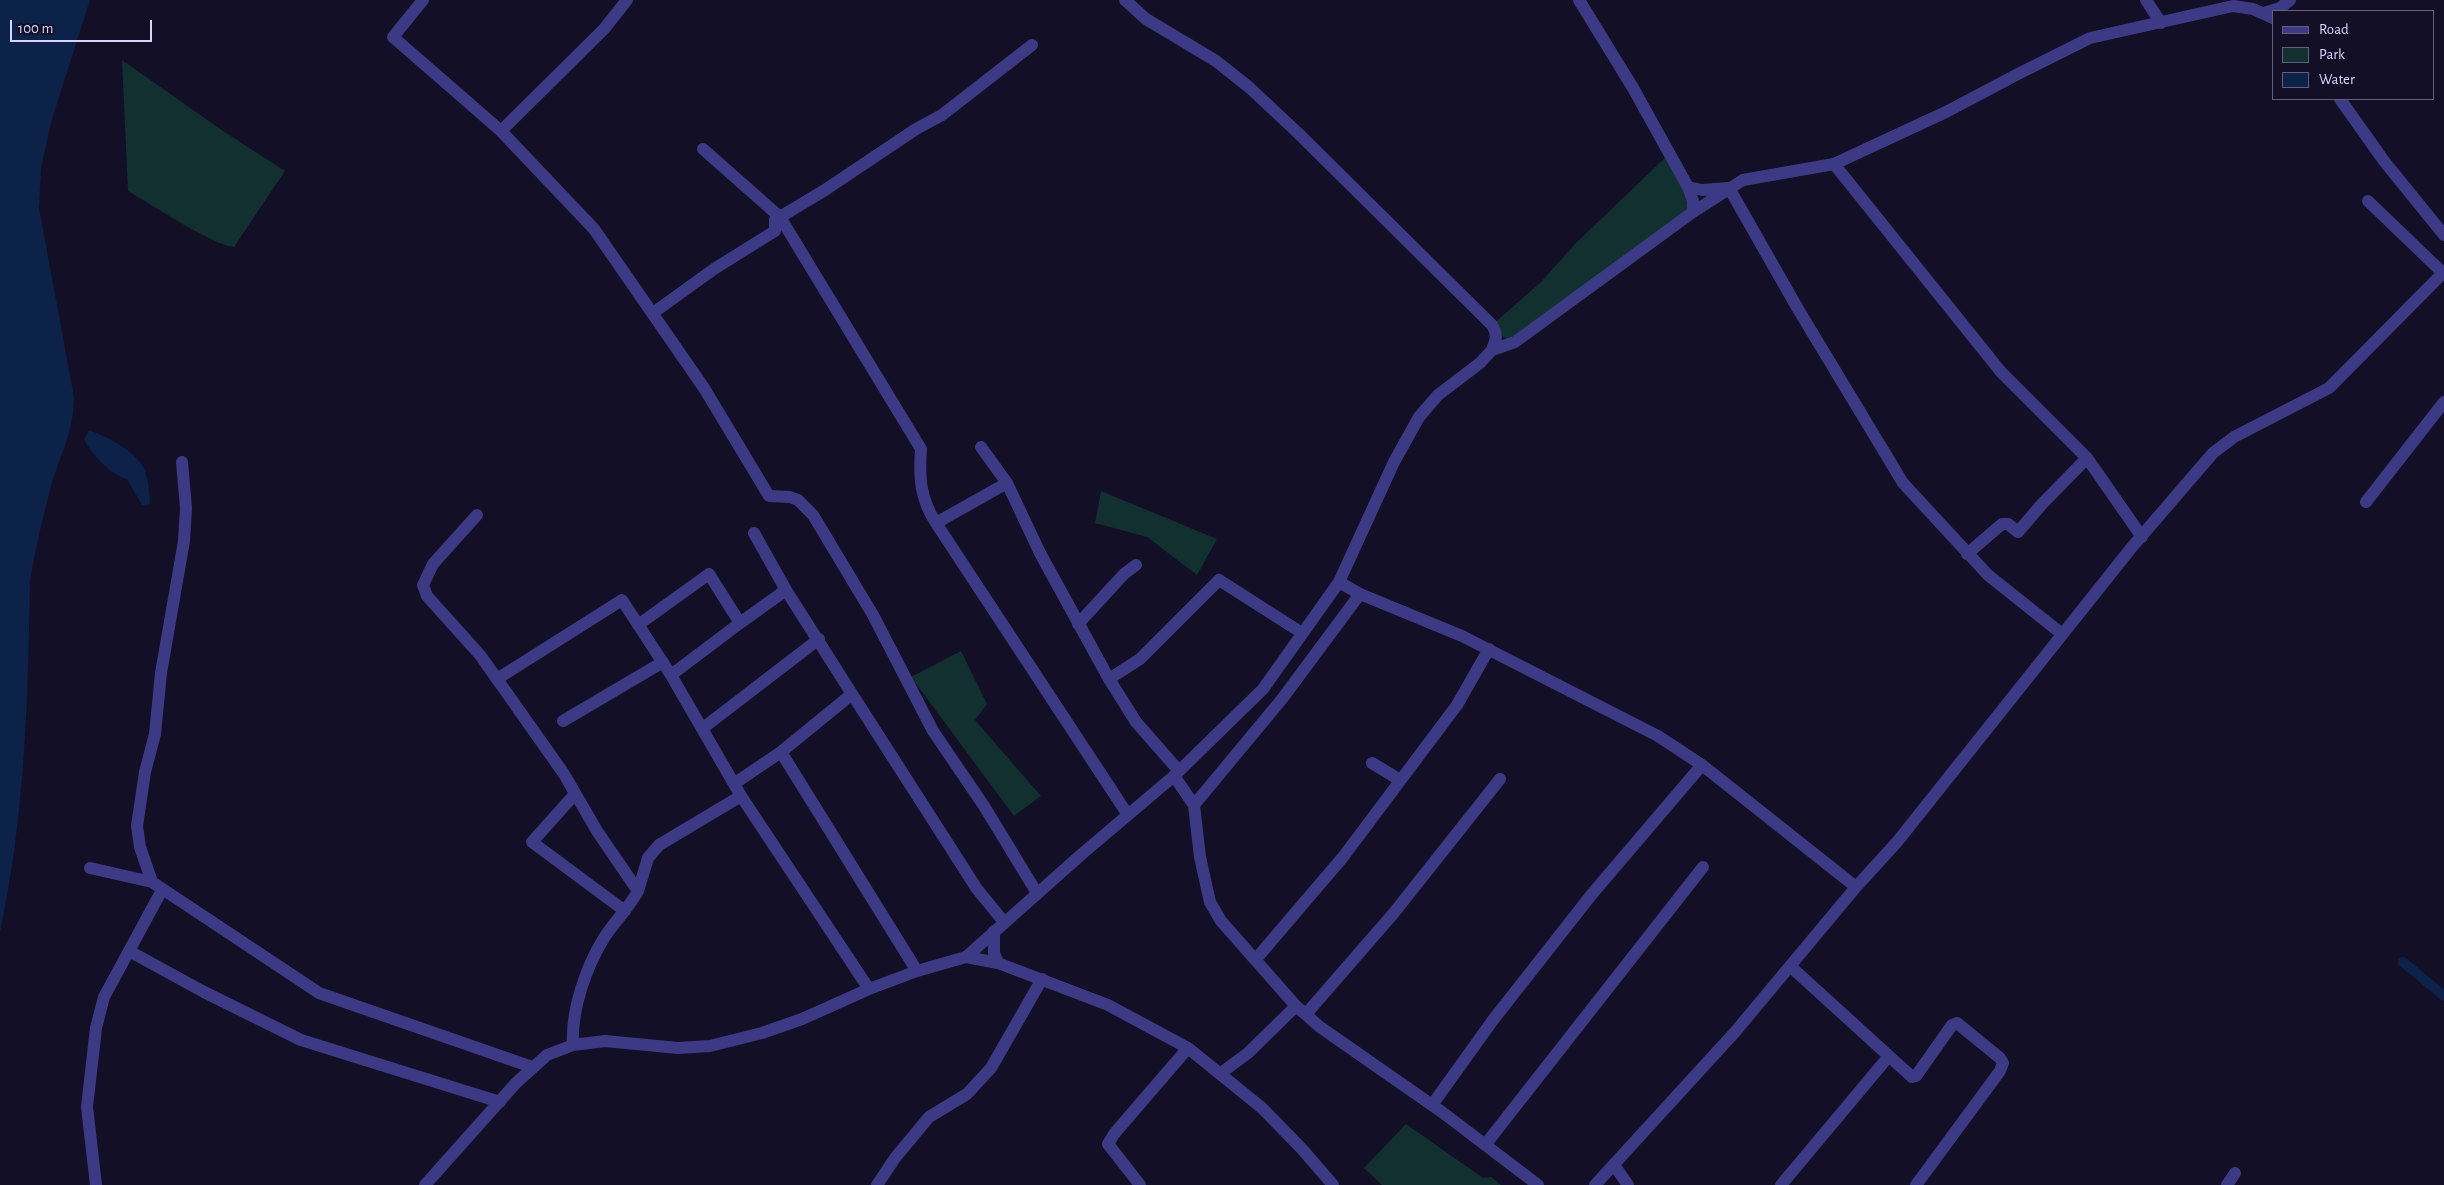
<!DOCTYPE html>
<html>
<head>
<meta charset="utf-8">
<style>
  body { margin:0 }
  #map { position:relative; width:2444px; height:1185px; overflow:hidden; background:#130f26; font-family:"Alegreya Sans",sans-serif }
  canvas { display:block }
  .legend { position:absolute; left:2272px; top:10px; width:162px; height:90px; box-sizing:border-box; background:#130f26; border:1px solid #625e7d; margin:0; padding:6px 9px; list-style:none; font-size:15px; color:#d9d4ff }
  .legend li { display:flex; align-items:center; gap:10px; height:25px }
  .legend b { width:25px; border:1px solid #625e7d }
  .scale { position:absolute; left:10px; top:20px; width:142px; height:22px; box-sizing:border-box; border:2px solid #d9d4ff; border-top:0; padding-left:6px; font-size:15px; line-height:18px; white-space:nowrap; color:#d9d4ff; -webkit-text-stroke:4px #130f26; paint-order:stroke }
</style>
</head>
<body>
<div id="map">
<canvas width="2444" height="1185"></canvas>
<ul class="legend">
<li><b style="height:6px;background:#3d3a85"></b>Road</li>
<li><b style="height:14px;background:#12302f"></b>Park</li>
<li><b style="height:14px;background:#0c2248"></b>Water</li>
</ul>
<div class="scale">100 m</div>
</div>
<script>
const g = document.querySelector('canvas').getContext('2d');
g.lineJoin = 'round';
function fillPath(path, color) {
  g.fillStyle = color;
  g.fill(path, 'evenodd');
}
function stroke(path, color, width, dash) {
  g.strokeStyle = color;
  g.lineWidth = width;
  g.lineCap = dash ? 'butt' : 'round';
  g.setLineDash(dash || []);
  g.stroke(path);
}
const green = new Path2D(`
  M122,60L223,131L285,171L234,247C214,246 149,203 128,191Z
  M1669,154L1693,212L1508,340L1496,332L1492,325L1541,282L1576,243Z
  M1101,491L1217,539L1197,575L1147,537L1095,523Z
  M961,651L987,704L975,720L1041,796L1014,816L911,677Z
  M1406,1124L1483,1178L1491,1177L1501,1185H1382L1364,1168Z`);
const water = new Path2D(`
  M0,0H90L52,119L41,168L39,208L74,397C74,433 59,457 50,490C42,520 35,551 30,581C28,699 25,816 0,932Z
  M89,430C105,436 132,449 142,465C148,475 150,492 150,504L142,505L127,479C112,476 90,453 84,439Z`);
const canal = new Path2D(`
  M2403,962L2444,996`);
const minor = new Path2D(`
  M423,0L393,37L501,131L594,229L704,388L769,496L790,497L798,500L813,515L873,615L933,731L984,806L1037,893
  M1125,0L1146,19L1216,61L1250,88L1299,134L1492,325C1498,335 1496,340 1492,350
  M1579,0L1633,88L1688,187L1693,201V212
  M2146,0L2161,23
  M2264,13L2280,8L2290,0
  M2340,99L2384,161L2444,235
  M501,131L604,29L627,0
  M703,149L780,217L921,449C919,478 920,498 936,523
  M1834,164L2001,372L2087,458L2142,537
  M1688,187L1702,190L1729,188L1798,309L1903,483L1988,575L2062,634
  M2368,201L2444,274
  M653,313L714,269L775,231V220L825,190L916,129L942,115L1032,45
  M981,447L1007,483L1040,553L1109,679L1136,722L1179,771
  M182,462L186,508L184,541L161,673L155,734L145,772L137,826L140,847L152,882L319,993L532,1067
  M1007,483L936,523L1128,815
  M2366,502L2444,402
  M477,515L433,564L423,585L427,596L480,655L497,679L564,774L597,831L638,891C629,908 614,922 604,938C586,967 571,1010 573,1045
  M754,533L786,590
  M1967,554L2002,524H2008L2018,532L2042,504L2087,458
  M1339,582L1360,594
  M1078,624L1124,574L1136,565
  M638,625L709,574L740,623L786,590L852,694L781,752L735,783
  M671,675L740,623
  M497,679L622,600L671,675L741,796L869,989
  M1109,679L1140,659L1219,580L1302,633
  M852,694L977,889L1004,922
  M563,721L663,662
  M703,728L819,639
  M781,752L917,971
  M1372,763L1400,780
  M1174,776L1263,689L1339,582L1394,462L1419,417L1438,395L1480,363L1492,350L1515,342L1693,212L1743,180L1834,164L1946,112L2018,74L2090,38L2233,6L2253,9L2273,18
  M575,794L532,842L625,911
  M1194,805L1282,699L1360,594L1462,636L1658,736L1702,765L1856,887
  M90,868L152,882
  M638,891L648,858L659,845L741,796
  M994,931V953L998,963
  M129,951L204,992L301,1040L500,1102
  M966,957L1083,853L1174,776L1194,805L1200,857L1210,902L1221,921L1296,1006L1320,1027L1442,1112L1538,1185
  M1256,959L1343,857L1457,705L1489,649
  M1790,966L1912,1077L1916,1076L1952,1025L1957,1023L2000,1058L2003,1063L2000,1071L1916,1185
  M1306,1014L1393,914L1500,779
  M1221,1073L1248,1053L1296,1006
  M1432,1105L1493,1020L1592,894L1702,765
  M1485,1145L1703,867
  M1614,1165L1628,1185
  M96,1185L87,1107L96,1028L104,997L162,890
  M425,1185L516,1083L547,1055L573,1045L605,1041L678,1048L710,1046L762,1033L802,1019L869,989L917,971L966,957L998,963L1108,1005L1188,1048L1262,1108L1302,1149L1333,1185
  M877,1185L895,1158L929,1117L967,1094L991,1068L1042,979
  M1140,1185L1108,1144L1114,1134L1188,1048
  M1595,1185L1735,1032L1856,887L1897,842L2132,547L2213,453L2234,437L2329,388L2444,272
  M1781,1185L1889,1056
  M2227,1185L2235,1173`);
fillPath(green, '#12302f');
fillPath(water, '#0c2248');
stroke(canal, '#0c2248', 10);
stroke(minor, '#3d3a85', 12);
</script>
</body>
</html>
